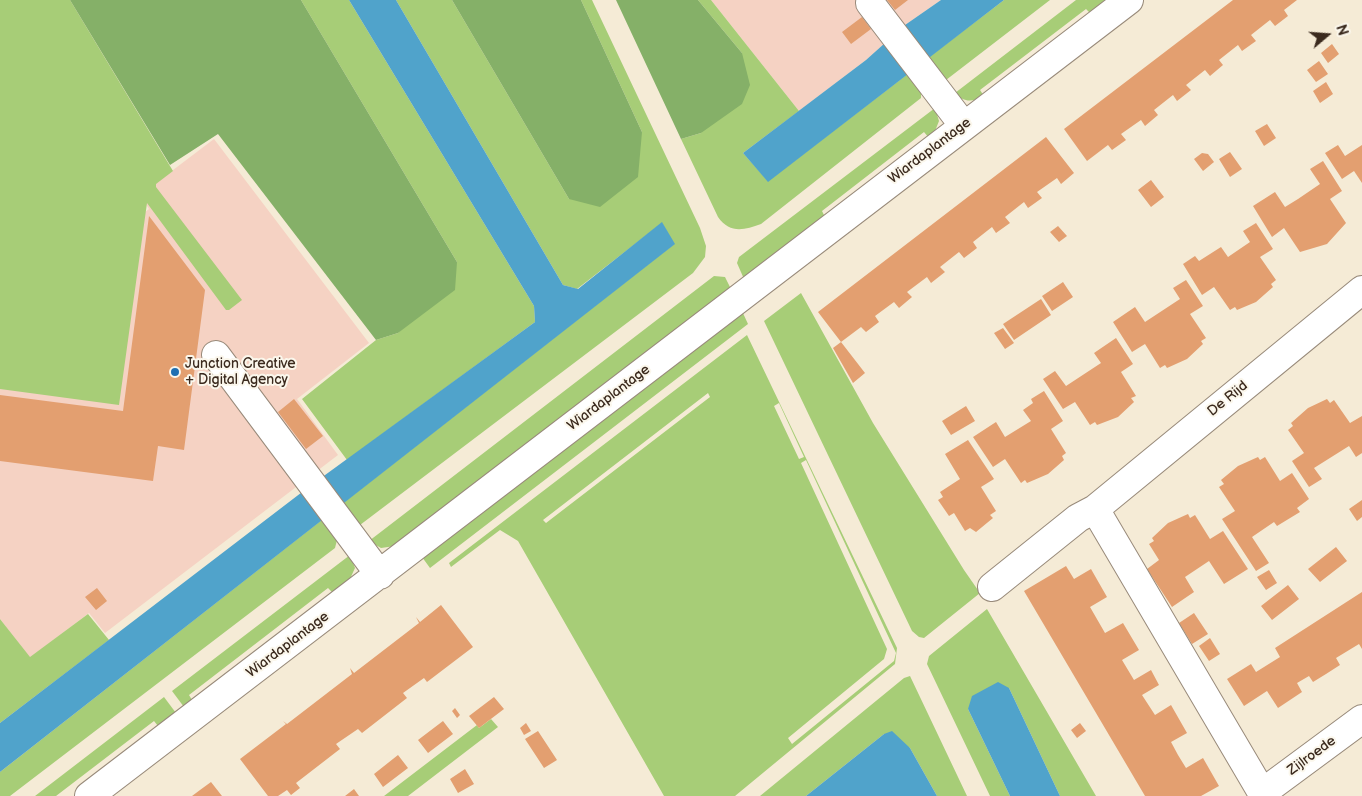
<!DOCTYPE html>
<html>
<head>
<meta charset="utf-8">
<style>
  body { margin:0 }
  #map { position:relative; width:1362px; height:796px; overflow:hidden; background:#f5ebd6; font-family:"Balsamiq Sans",sans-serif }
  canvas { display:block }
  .north { position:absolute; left:1302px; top:10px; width:50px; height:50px; -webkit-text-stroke:4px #fbf7ec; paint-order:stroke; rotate:72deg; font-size:14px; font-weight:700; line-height:20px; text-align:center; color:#3b2a1e }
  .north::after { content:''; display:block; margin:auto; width:18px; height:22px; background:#3b2a1e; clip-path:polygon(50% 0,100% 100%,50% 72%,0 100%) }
</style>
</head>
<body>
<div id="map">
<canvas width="1362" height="796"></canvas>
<div class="north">N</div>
</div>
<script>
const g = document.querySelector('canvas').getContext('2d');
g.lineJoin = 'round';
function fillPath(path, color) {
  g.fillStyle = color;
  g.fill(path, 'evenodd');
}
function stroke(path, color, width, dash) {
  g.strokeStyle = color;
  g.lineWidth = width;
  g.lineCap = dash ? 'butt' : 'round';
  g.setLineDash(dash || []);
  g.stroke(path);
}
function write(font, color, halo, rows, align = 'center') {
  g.font = font + ' "Balsamiq Sans",sans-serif';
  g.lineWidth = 4;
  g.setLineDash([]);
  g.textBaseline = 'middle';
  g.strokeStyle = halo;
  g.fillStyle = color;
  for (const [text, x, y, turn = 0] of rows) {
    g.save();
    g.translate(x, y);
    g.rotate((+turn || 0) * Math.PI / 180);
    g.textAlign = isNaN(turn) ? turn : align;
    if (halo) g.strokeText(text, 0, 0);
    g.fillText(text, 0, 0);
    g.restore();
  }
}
const built = new Path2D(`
  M711,0H941L905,25L866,60L799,111Z
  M214,139L369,343L297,399L338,455L105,633L89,613L30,658L0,619V323L149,209L140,195Z`);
const green = new Path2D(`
  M0,0H70L173,171L156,184V187L242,300L229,310H226L147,203L119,405L0,389Z
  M301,0H349L534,306L535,322L347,460L302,399L376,340L398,333L457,262Z
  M396,0H452L569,199L642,132L581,0H592L700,228L706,246L705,257L693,273L360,525L343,503L674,244L662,223L577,289L563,285Z
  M698,0H711L799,111L743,153L768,181L909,73L921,92V98L761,224C744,230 730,234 718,217L681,139L701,133L742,53Z
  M1004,0H1050L946,80L929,57Z
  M1076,0H1109L1091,14L1086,9L980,90L984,96C973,102 964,103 955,93Z
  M935,108L939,121L935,131L929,138L924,132L822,211L825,217L744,279L737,263L739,257Z
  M714,276L725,277L731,289L395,546L381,548L369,541Z
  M801,293L873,423L964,570L980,593L924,638L919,637L912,631L764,321Z
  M742,311L748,324L430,568L422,557Z
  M747,335L897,648L895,664L735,796H664L518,541L500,530L451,567L449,563ZM708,393L710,397L546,523L543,520ZM779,403L804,457L799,459L774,406ZM806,460L896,653L894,661L792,744L788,738L884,659L887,649L801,463Z
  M323,519L337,540L335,548L10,796H0V772Z
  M350,555L355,568L349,581L333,593L328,588L189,695L192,700L184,707L172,691Z
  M987,609L1096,796H1060L1009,688L968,709L1010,796H990L927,664L929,656Z
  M88,614L109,640L0,723V619L30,657Z
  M910,676L967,796H937L910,748L884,734L806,796H760L904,678Z
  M164,697L176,713L158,726L154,721L56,796H35Z
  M491,719L498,727L408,796H384L477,725L479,728Z`);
const forest = new Path2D(`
  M70,0H301L457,262L455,290L398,333L376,340L218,134L170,165Z
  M452,0H581L642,132L638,177L600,207L569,199Z
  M616,0H698L742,53L750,85L742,104L701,133L681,139Z`);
const water = new Path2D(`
  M349,0H396L563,285L578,289L662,222L675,244L0,772V723L310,486L535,322L534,306Z
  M941,0H1004L768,182L743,153L866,60L905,25Z
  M998,682L1009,688L1060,796H1010L968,709L972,696Z
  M892,731L910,748L937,796H806L884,734Z`);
const building = new Path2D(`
  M887,0H908L895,10Z
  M1233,0H1297L1284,10L1288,16L1275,26L1270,20L1251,35L1256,41L1242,51L1238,45L1219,60L1223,65L1210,76L1205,70L1186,85L1191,90L1177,101L1173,95L1154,110L1158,115L1145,126L1141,120L1121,134L1126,140L1112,150L1108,145L1087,161L1064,129Z
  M862,17L871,29L851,44L842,32Z
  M1332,44L1339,54L1328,63L1321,53Z
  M1319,61L1328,74L1316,82L1307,70Z
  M1326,82L1333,94L1320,103L1313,91Z
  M1267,124L1276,138L1264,146L1255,131Z
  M1046,137L1074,173L1061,184L1057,178L1037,192L1042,198L1028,208L1024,202L1005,217L1010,223L996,233L992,227L973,242L977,248L964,258L959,252L940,267L945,272L931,283L927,277L907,292L912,297L899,308L894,302L875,316L879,322L866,332L861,327L841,342L818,312Z
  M1338,145L1345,156L1362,145V183L1354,171L1342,179L1325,153Z
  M1230,152L1242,169L1230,177L1219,159Z
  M1202,153L1208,154L1214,162L1203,171L1194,159Z
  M1323,161L1342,191L1330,199L1346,223L1327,244L1300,252L1284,228L1272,237L1253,206L1275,192L1285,207L1298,199L1320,184L1310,169Z
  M1151,180L1164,197L1151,207L1138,190Z
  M149,216L205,290L184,450L158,446L153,481L0,461V395L123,411Z
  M1256,223L1273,249L1260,257L1276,280L1271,284L1273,287L1256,302L1237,310L1235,307L1230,310L1214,287L1202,295L1183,264L1195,256L1199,261L1221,247L1228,257L1250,242L1243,231Z
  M1058,226L1067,236L1059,242L1050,232Z
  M1186,280L1203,306L1190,314L1206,338L1201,341L1203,344L1187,359L1167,368L1165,365L1160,368L1145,344L1132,352L1113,322L1135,307L1145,322L1180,299L1173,288Z
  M1063,282L1073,297L1052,311L1042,296Z
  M1041,299L1051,315L1014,340L1003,324Z
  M1003,328L1014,343L1005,349L994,333Z
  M1116,338L1133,364L1121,372L1136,396L1131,398L1134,402L1118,417L1097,425L1095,422L1090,425L1075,402L1063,409L1043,379L1055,371L1066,386L1101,363L1094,353Z
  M841,342L865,373L853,383L833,348Z
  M1044,391L1063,421L1051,429L1066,453L1062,456L1064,460L1048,474L1027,483L1025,480L1021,483L1005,459L993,467L973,437L996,422L1005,437L1031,421L1023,410L1033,403L1031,399Z
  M294,399L323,436L306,449L278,412Z
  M1327,399L1330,403L1334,400L1350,423L1362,416V453L1356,457L1349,446L1314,468L1322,479L1309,487L1292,461L1304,453L1288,430L1293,426L1291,423L1308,408Z
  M966,406L975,421L951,435L942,421Z
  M968,440L994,479L981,487L996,511L990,515L993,518L976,532L970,528L965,531L954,513L949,516L938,500L943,497L940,492L960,479L945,454Z
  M1258,457L1260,460L1265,457L1280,481L1292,473L1309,499L1297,508L1300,512L1277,526L1274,522L1252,537L1269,563L1256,571L1222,519L1235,511L1219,487L1224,484L1221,480L1238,466Z
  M1362,500V517L1357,521L1349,509Z
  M1188,514L1190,518L1195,515L1210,539L1223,531L1248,569L1224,584L1209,561L1185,577L1194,592L1172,607L1147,569L1159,560L1149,544L1154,541L1152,538L1168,523Z
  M1336,547L1347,561L1320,582L1308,569Z
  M1066,566L1074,579L1091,569L1107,597L1090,607L1105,633L1123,623L1139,650L1122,660L1134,680L1151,670L1159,685L1142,695L1155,715L1171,705L1187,733L1171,742L1178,755L1186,768L1203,758L1219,786L1201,796H1145L1024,591Z
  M1269,570L1277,583L1266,590L1257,577Z
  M1288,585L1299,599L1272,620L1261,606Z
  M97,588L107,601L96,610L85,597Z
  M1362,592V649L1359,644L1336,658L1340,665L1326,674L1313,682L1309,676L1297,683L1302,692L1278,708L1267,691L1244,706L1227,679L1251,664L1256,672L1280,657L1275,648Z
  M441,605L473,647L427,682L424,678L403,693L407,698L362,733L358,729L336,744L340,749L296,783L300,788L291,795L287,790L278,796H268L240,759L286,724L283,721L287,724L352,674L350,668L354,673L419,623L416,617L420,622Z
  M1194,613L1208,634L1192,644L1179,623Z
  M1210,638L1220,654L1209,661L1199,646Z
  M494,697L504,709L479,728L469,716Z
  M455,708L460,715L457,718L452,711Z
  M443,721L453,734L428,753L418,740Z
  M526,723L531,731L524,735L520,728Z
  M1080,723L1086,731L1077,738L1071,730Z
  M538,731L557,760L544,768L525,739Z
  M398,755L408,768L383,787L374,774Z
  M465,769L474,784L458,793L450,779Z
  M211,782L222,796H192L200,790Z
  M354,789L359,796H345Z`);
const minor = new Path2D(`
  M870,3L964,126
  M216,355L380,575
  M992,587L1078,518L1095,509
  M1262,793L1362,719
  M89,796L1129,0
  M1264,796L1095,509L1362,290`);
const markers = [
  [175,372,5,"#1f6fb2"]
];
const streetNames = [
  ["Wiardaplantage",930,151,-37],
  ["Wiardaplantage",609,398,-37],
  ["De Rijd",1228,399,-39],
  ["Wiardaplantage",288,645,-37],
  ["Zijlroede",1312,756,-36]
];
const poiNames = [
  ["Junction Creative",185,364],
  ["+ Digital Agency",185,380]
];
fillPath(built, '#f5d2c3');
fillPath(green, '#a7cd77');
fillPath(forest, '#85b068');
fillPath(water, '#50a3cb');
fillPath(building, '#e39f70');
stroke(minor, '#988a7a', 30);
stroke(minor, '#fff', 28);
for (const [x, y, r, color] of markers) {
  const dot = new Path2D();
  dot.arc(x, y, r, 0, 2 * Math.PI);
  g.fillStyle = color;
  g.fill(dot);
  stroke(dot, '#fbf7ec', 2);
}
write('14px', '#3b2a1e', '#fbf7ec', streetNames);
write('14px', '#3b2a1e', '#fbf7ec', poiNames, 'left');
</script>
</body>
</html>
